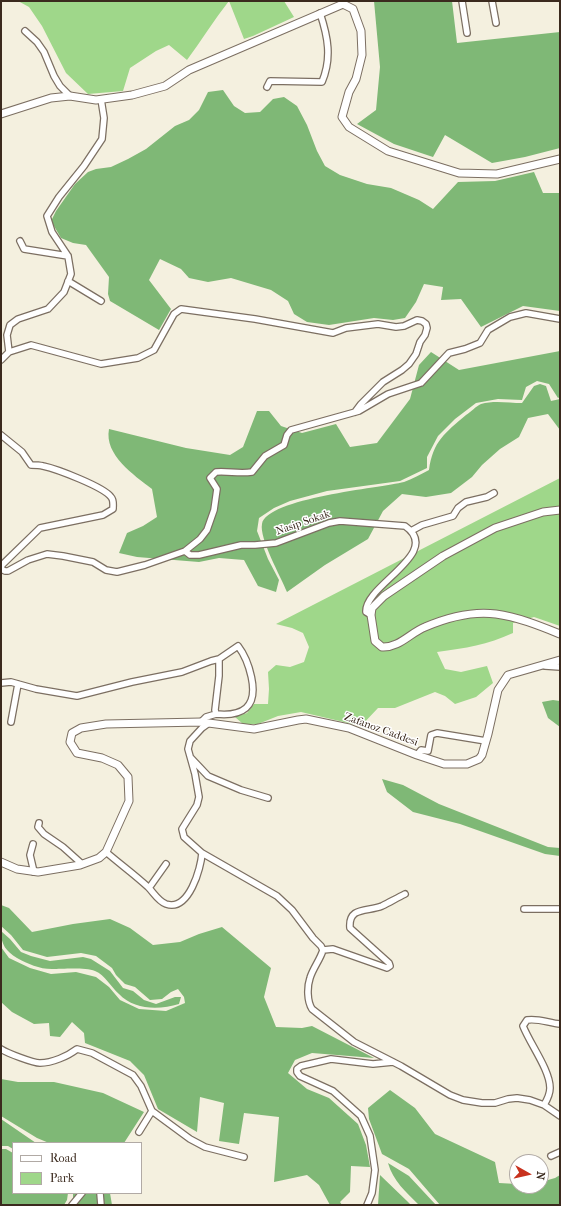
<!DOCTYPE html>
<html>
<head>
<meta charset="utf-8">
<style>
  body { margin:0 }
  #map { position:relative; width:561px; height:1206px; overflow:hidden; background:#f4f0df; font-family:"IM FELL French Canon",serif }
  canvas { display:block }
  .frame { position:absolute; inset:0; border:2px solid #3b2a1e; pointer-events:none }
  .legend { position:absolute; left:12px; top:1142px; width:130px; height:52px; box-sizing:border-box; background:#fff; border:1px solid #b1aaa5; margin:0; padding:5px 7px; list-style:none; font-size:12px; color:#3b2a1e }
  .legend li { display:flex; align-items:center; gap:8px; height:20px }
  .legend b { width:20px; border:1px solid #b1aaa5 }
  .north { position:absolute; left:509px; top:1154px; width:40px; height:40px; box-sizing:border-box; background:#fff; border:1px solid #b1aaa5; border-radius:50%; rotate:98deg; font-size:11px; font-weight:700; line-height:16px; text-align:center; color:#3b2a1e }
  .north::after { content:''; display:block; margin:auto; width:14px; height:18px; background:#c8321e; clip-path:polygon(50% 0,100% 100%,50% 72%,0 100%) }
</style>
</head>
<body>
<div id="map">
<canvas width="561" height="1206"></canvas>
<div class="frame"></div>
<ul class="legend">
<li><b style="height:5px;background:#fff"></b>Road</li>
<li><b style="height:11px;background:#9fd78a"></b>Park</li>
</ul>
<div class="north">N</div>
</div>
<script>
const g = document.querySelector('canvas').getContext('2d');
g.lineJoin = 'round';
function fillPath(path, color) {
  g.fillStyle = color;
  g.fill(path, 'evenodd');
}
function stroke(path, color, width, dash) {
  g.strokeStyle = color;
  g.lineWidth = width;
  g.lineCap = dash ? 'butt' : 'round';
  g.setLineDash(dash || []);
  g.stroke(path);
}
function write(font, color, halo, rows, align = 'center') {
  g.font = font + ' "IM FELL French Canon",serif';
  g.lineWidth = 3;
  g.setLineDash([]);
  g.textBaseline = 'middle';
  g.strokeStyle = halo;
  g.fillStyle = color;
  for (const [text, x, y, turn = 0] of rows) {
    g.save();
    g.translate(x, y);
    g.rotate((+turn || 0) * Math.PI / 180);
    g.textAlign = isNaN(turn) ? turn : align;
    if (halo) g.strokeText(text, 0, 0);
    g.fillText(text, 0, 0);
    g.restore();
  }
}
const green = new Path2D(`
  M18,1H284L294,17L253,36L244,39L229,1C214,20 201,41 187,60L169,45L156,51L130,68L123,91L88,94L66,73L42,26L29,7Z
  M560,478V626L534,617L513,623V633C487,645 466,648 437,652L445,669L461,672L487,666L493,683L476,697L455,704L445,696L435,692L395,708H378L361,726L301,712L278,716L258,724H243L235,717L247,713L254,704H268L269,689L268,672L276,665L290,667L304,662L309,647L303,633L292,628L276,624Z`);
const forest = new Path2D(`
  M374,1H452L457,43L560,32V148L525,157L492,163L445,135L433,157L394,144L357,124L376,110L380,67Z
  M223,90L234,106L245,113L260,112L273,99L284,97L297,106L307,125L317,151L325,166L340,175L367,184L391,188L419,200L433,209L458,182L495,181L534,172L543,193H560V311L523,306L481,327L461,299L441,300L443,287L424,284L416,302L405,318L393,320L374,318L329,325L307,322L294,314L288,301L271,290L231,278L208,282L189,278L181,269L160,259L149,280L171,309L159,330L110,301L108,294L109,277L86,245L73,243L61,238L51,221L56,211L75,184L88,172L96,169L111,167L128,159L146,149L175,126L189,120L199,110L208,92Z
  M560,351V397L558,398L549,384L537,381L526,387L522,400L498,399L476,403L455,419L438,436L427,457V468L400,481L327,491L290,501L274,508L259,518L257,531L268,559L279,580L276,592L258,586L244,560L219,558L199,562L137,557L119,553L127,533L143,526L157,517L152,489C134,475 104,455 109,429L186,448L230,455L243,447L257,411H269L281,426L302,433L336,424L350,447L377,443L410,399L419,365L431,352L459,370Z
  M540,384L546,386L551,401L560,399V430L548,414L528,418L519,437L500,449L482,465L472,477L451,493L426,497L402,494L383,511L368,539L325,565L287,592C281,577 259,538 262,524C267,498 380,488 404,482C412,479 421,474 429,470C433,441 445,433 466,415C471,412 476,406 481,404C494,400 509,403 522,403L534,386Z
  M553,700L560,701V727L548,718L542,702Z
  M382,779L403,785L439,804L548,847L560,848V856L545,854L460,824L413,812L387,792Z
  M1,905L9,908L32,932L73,924L110,919L130,928L153,945L180,942L199,934L222,927L271,968L264,997L276,1027L302,1028L312,1026L374,1058L312,1053L295,1060L288,1073L307,1089L329,1098L358,1124L366,1145L370,1167L351,1166L350,1192L340,1202L342,1205H330L319,1185L307,1175L274,1182L279,1117L244,1113L239,1144L219,1141L224,1103L200,1097L197,1132L158,1109L144,1075L130,1061L85,1043L84,1033L72,1022L60,1037L50,1036L49,1023L34,1024L12,1012L1,1002V947L9,958L30,968L51,974L76,972L96,977L109,987L120,1000L139,1009L166,1011L185,1003L184,997L178,989L171,992L162,999L150,1000L135,987L125,984L116,975L112,968L96,956L81,953L47,957L23,950L11,935L1,926Z
  M1,931L10,939L21,952L31,956L50,961L83,957L91,959L110,971L123,988L133,991L144,1000L156,1004L175,997H181L179,1004C159,1010 134,1010 119,994C111,987 105,975 95,971C85,967 62,969 52,969C39,969 28,964 17,958C6,951 1,945 1,931Z
  M1,1079L18,1082H54L103,1093L144,1112L124,1143H49L37,1138L1,1116Z
  M390,1090L415,1108L435,1134L495,1162L499,1183L517,1184V1186H541V1182L555,1178L560,1175V1205H440L409,1169L382,1154L369,1119L368,1108Z
  M1,1119L36,1143H13V1149L8,1146H1Z
  M1,1149H6L13,1153V1193H68L67,1200L64,1205H1Z
  M388,1163L409,1176L436,1205H419C406,1192 393,1181 388,1163Z
  M380,1175L407,1201L411,1205H378Z
  M73,1193H110L112,1205H73Z`);
const minor = new Path2D(`
  M462,1L467,33
  M492,1L496,23
  M25,31L37,42L44,52L54,76L60,86L70,96
  M267,87L270,81L322,82C332,58 328,37 320,13
  M20,241L24,249L68,256
  M68,281L101,301
  M9,352L31,345L101,364L138,358L154,350L174,314L181,309L255,319L333,333L346,328L378,324L396,327L404,326L417,320L422,321L426,324L427,328L425,335L420,342L416,354L409,364L402,370L383,382L361,404L355,412
  M1,360L9,352L7,335L10,325L18,319L48,309L64,292L71,274L68,256L52,232L47,216L59,197L84,166L102,139L104,118L101,99
  M1,435L22,452L31,465C35,465 39,465 43,466C57,469 104,487 111,497C114,500 113,505 113,509L103,515L40,528L2,565L1,569L5,571H8L28,560L47,554L63,556L93,562L106,570L117,572L145,565L185,551L190,555H199L241,545H255L276,543L329,523L340,521L405,526C444,553 364,585 366,612L371,615
  M411,531L422,525L453,516L458,508L466,502L487,497L494,493
  M185,551L200,539L207,530L214,510L217,489L210,478L216,472C229,471 239,474 252,472L265,456L284,445L287,435L291,430L359,411L388,394L421,383L449,353L465,349L480,343L488,330L510,317L526,313L560,319
  M545,666L560,667
  M1,683L11,682L36,689L77,696L132,682L182,672L211,661L219,659
  M11,722L18,684
  M201,722L206,717L216,714L215,710L219,676V659L238,646C248,659 261,695 246,708C238,715 226,715 216,714
  M417,755L421,750L428,751L431,735L437,733L486,741
  M191,758L208,776L241,790L268,798
  M39,823L38,827L44,834L63,847L82,864
  M33,844L30,855L34,872
  M106,852C120,864 135,875 148,887C154,893 158,901 166,904C189,912 201,868 202,853L277,896L292,910L313,938L321,946L323,950C320,960 313,968 310,978C307,987 307,1001 312,1009L354,1042L401,1066L450,1095L463,1100L482,1103H495L508,1099L517,1098L530,1100L544,1105L560,1116
  M202,853L184,837L182,829L197,805L199,797L195,774L188,749L190,741L202,728L209,723
  M149,888L166,864
  M524,909H560
  M323,950L333,949L387,968L390,966L389,963L350,928C348,906 368,912 382,906C390,902 397,898 405,894
  M1,1049C7,1053 33,1063 40,1063C52,1063 68,1056 77,1049L92,1053L133,1075L141,1086L152,1111L190,1139L205,1147L244,1157
  M544,1105C547,1100 550,1095 550,1088C550,1070 530,1044 523,1026L527,1020C538,1018 549,1023 560,1024
  M139,1132L152,1111
  M551,1156L560,1152
  M100,1193L101,1205
  M72,1205L82,1193
  M367,1205L372,1193L375,1170L370,1136L361,1116L333,1091L300,1076L297,1072V1069L301,1066L331,1059L373,1064L393,1062`);
const tertiary = new Path2D(`
  M1,114L51,98L70,96L96,100L132,95L165,86L189,70L343,4L353,9L361,31L362,55L356,79L349,92L342,117L349,127L388,151L459,173L497,174L560,159
  M560,510L543,512L495,528L443,556L384,596L372,608L371,615L375,641L382,647C399,648 410,633 425,627C446,618 473,611 496,614C518,617 540,626 560,634
  M1,862L17,869L38,872L80,865L99,858L106,852L129,801L128,777L118,765L102,758L77,753L70,742L72,733L81,728L106,724L201,722L254,729L298,720L306,719L349,728L417,755L444,764H467L479,759L482,755L488,734L498,690L508,675L560,660`);
const streetNames = [
  ["Nasip Sokak",303,523,-19],
  ["Zafanoz Caddesi",381,730,20]
];
fillPath(green, '#9fd78a');
fillPath(forest, '#7fb876');
stroke(minor, '#7c6f62', 8);
stroke(tertiary, '#7c6f62', 9);
stroke(minor, '#fff', 5.5);
stroke(tertiary, '#fff', 7);
write('11px', '#3b2a1e', '#fff', streetNames);
</script>
</body>
</html>
